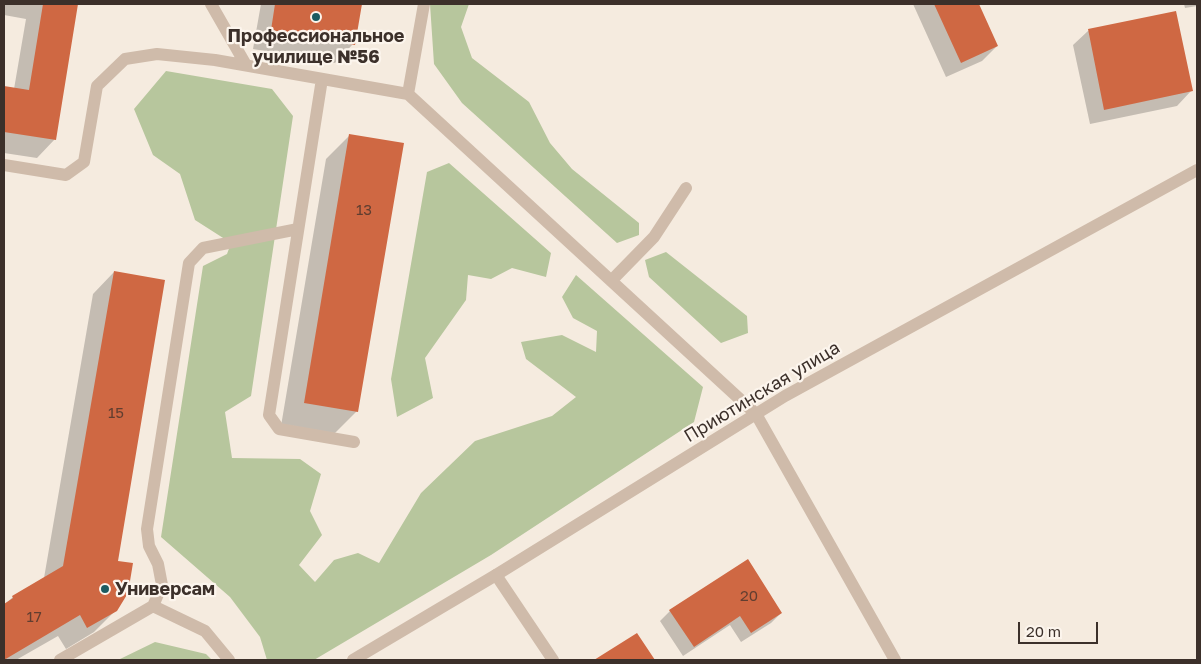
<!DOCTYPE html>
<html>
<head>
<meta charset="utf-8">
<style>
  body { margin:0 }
  #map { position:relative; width:1201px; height:664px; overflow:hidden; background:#f5ebdf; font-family:"Golos Text",sans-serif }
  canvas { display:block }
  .frame { position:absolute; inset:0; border:5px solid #3c302a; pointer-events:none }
  .scale { position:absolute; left:1018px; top:622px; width:80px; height:22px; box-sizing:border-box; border:2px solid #3c302a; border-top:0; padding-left:6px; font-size:15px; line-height:18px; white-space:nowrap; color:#3c302a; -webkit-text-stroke:4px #fcf5ed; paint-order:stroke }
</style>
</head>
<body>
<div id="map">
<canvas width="1201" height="664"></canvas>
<div class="frame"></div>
<div class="scale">20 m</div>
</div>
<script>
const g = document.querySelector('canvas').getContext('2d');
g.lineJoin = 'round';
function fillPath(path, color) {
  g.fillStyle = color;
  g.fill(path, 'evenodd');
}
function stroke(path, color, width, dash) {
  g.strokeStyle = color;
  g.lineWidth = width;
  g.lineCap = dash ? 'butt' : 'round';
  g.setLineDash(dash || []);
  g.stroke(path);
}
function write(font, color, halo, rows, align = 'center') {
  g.font = font + ' "Golos Text",sans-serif';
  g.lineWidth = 4.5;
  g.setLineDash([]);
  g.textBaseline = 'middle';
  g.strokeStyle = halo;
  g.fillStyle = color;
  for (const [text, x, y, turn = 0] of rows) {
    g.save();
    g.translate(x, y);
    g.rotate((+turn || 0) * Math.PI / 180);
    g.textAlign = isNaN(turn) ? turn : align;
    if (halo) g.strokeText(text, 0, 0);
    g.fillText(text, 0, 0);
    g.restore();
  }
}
const green = new Path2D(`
  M430,4H469L461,27L472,58L529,102L550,143L572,169L639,223V235L617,243L462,103L434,64Z
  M166,71L272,89L293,116L251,396L225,412L232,458L300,459L321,474L310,511L322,535L299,565L315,582L334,560L358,553L379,563L421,493L475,441L552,416L576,397L526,359L521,342L562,335L596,352L597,331L573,318L562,297L576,275L703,387L694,422L491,555L314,660H267L260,637L230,597L161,537L203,266L227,254L231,243L195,220L180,174L153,155L134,109Z
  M449,163L551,253L546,277L512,268L491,279L468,275L466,300L425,358L433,398L397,417L391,379L427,172Z
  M666,252L747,316L748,333L721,343L649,277L645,260Z
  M155,642L206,654L212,660H118Z`);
const shadow = new Path2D(`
  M4,4H77L55,139L37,158L4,153V87L14,89L26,19L4,15Z
  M261,4H360L353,44L335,63L253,49Z
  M913,4H978L997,46L982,61L946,77Z
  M1184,4H1197V6L1185,8Z
  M1175,12L1191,91L1177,106L1090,124L1073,45L1088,31Z
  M350,135L357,411L333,435L281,426L326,159Z
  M114,272L116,610L94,632L66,649L58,636L16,660H4V605L13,597L44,578L93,294Z
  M670,611L781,613L771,623L741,642L730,625L683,656L660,621Z
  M637,635L653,660H598L600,658Z`);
const building = new Path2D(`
  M43,4H78L56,140L4,132V86L29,90Z
  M275,4H362L355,45L271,30Z
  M934,4H979L998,46L961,63Z
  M1176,11L1193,91L1104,110L1088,29Z
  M349,134L404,143L358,412L304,403Z
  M114,271L165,280L118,561L133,563L128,593L117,611L87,628L80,615L4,660V604L13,598L12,596L63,566Z
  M748,559L782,613L751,633L740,616L694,647L669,610Z
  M637,633L655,660H594Z`);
const service = new Path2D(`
  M211,4L246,65
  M322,79L269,415L279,429L354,442
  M408,94L424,4
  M4,165L66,175L84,162L97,86L125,59L157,54L215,60L408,94L756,414L895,660
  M611,281L654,237L686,188
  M496,575L553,660
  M153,606L162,585L158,564L149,546L147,529L189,263L203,248L298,229
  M60,660L153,606L205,631L229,660`);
const tertiary = new Path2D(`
  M353,660L496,575L785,396L1197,170`);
const markers = [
  [316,17,5,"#1b5b61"],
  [105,589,5,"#1b5b61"]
];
const numberNames = [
  ["13",364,210],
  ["15",116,413],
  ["20",749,596],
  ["17",34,617]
];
const poiNames = [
  ["Профессиональное",316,36],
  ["училище №56",316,57],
  ["Универсам",115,589,"left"]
];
const streetNames = [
  ["Приютинская улица",762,392,-31]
];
fillPath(green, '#b7c69d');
fillPath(shadow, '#0003');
fillPath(building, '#cf6843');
stroke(service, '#cfbbaa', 12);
stroke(tertiary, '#cfbbaa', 12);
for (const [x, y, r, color] of markers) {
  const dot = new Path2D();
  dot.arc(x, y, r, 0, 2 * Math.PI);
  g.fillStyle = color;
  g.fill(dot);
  stroke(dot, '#fcf5ed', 2);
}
write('15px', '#613e30', null, numberNames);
write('bold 18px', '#3c302a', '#fcf5ed', poiNames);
write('18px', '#3c302a', '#fcf5ed', streetNames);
</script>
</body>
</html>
